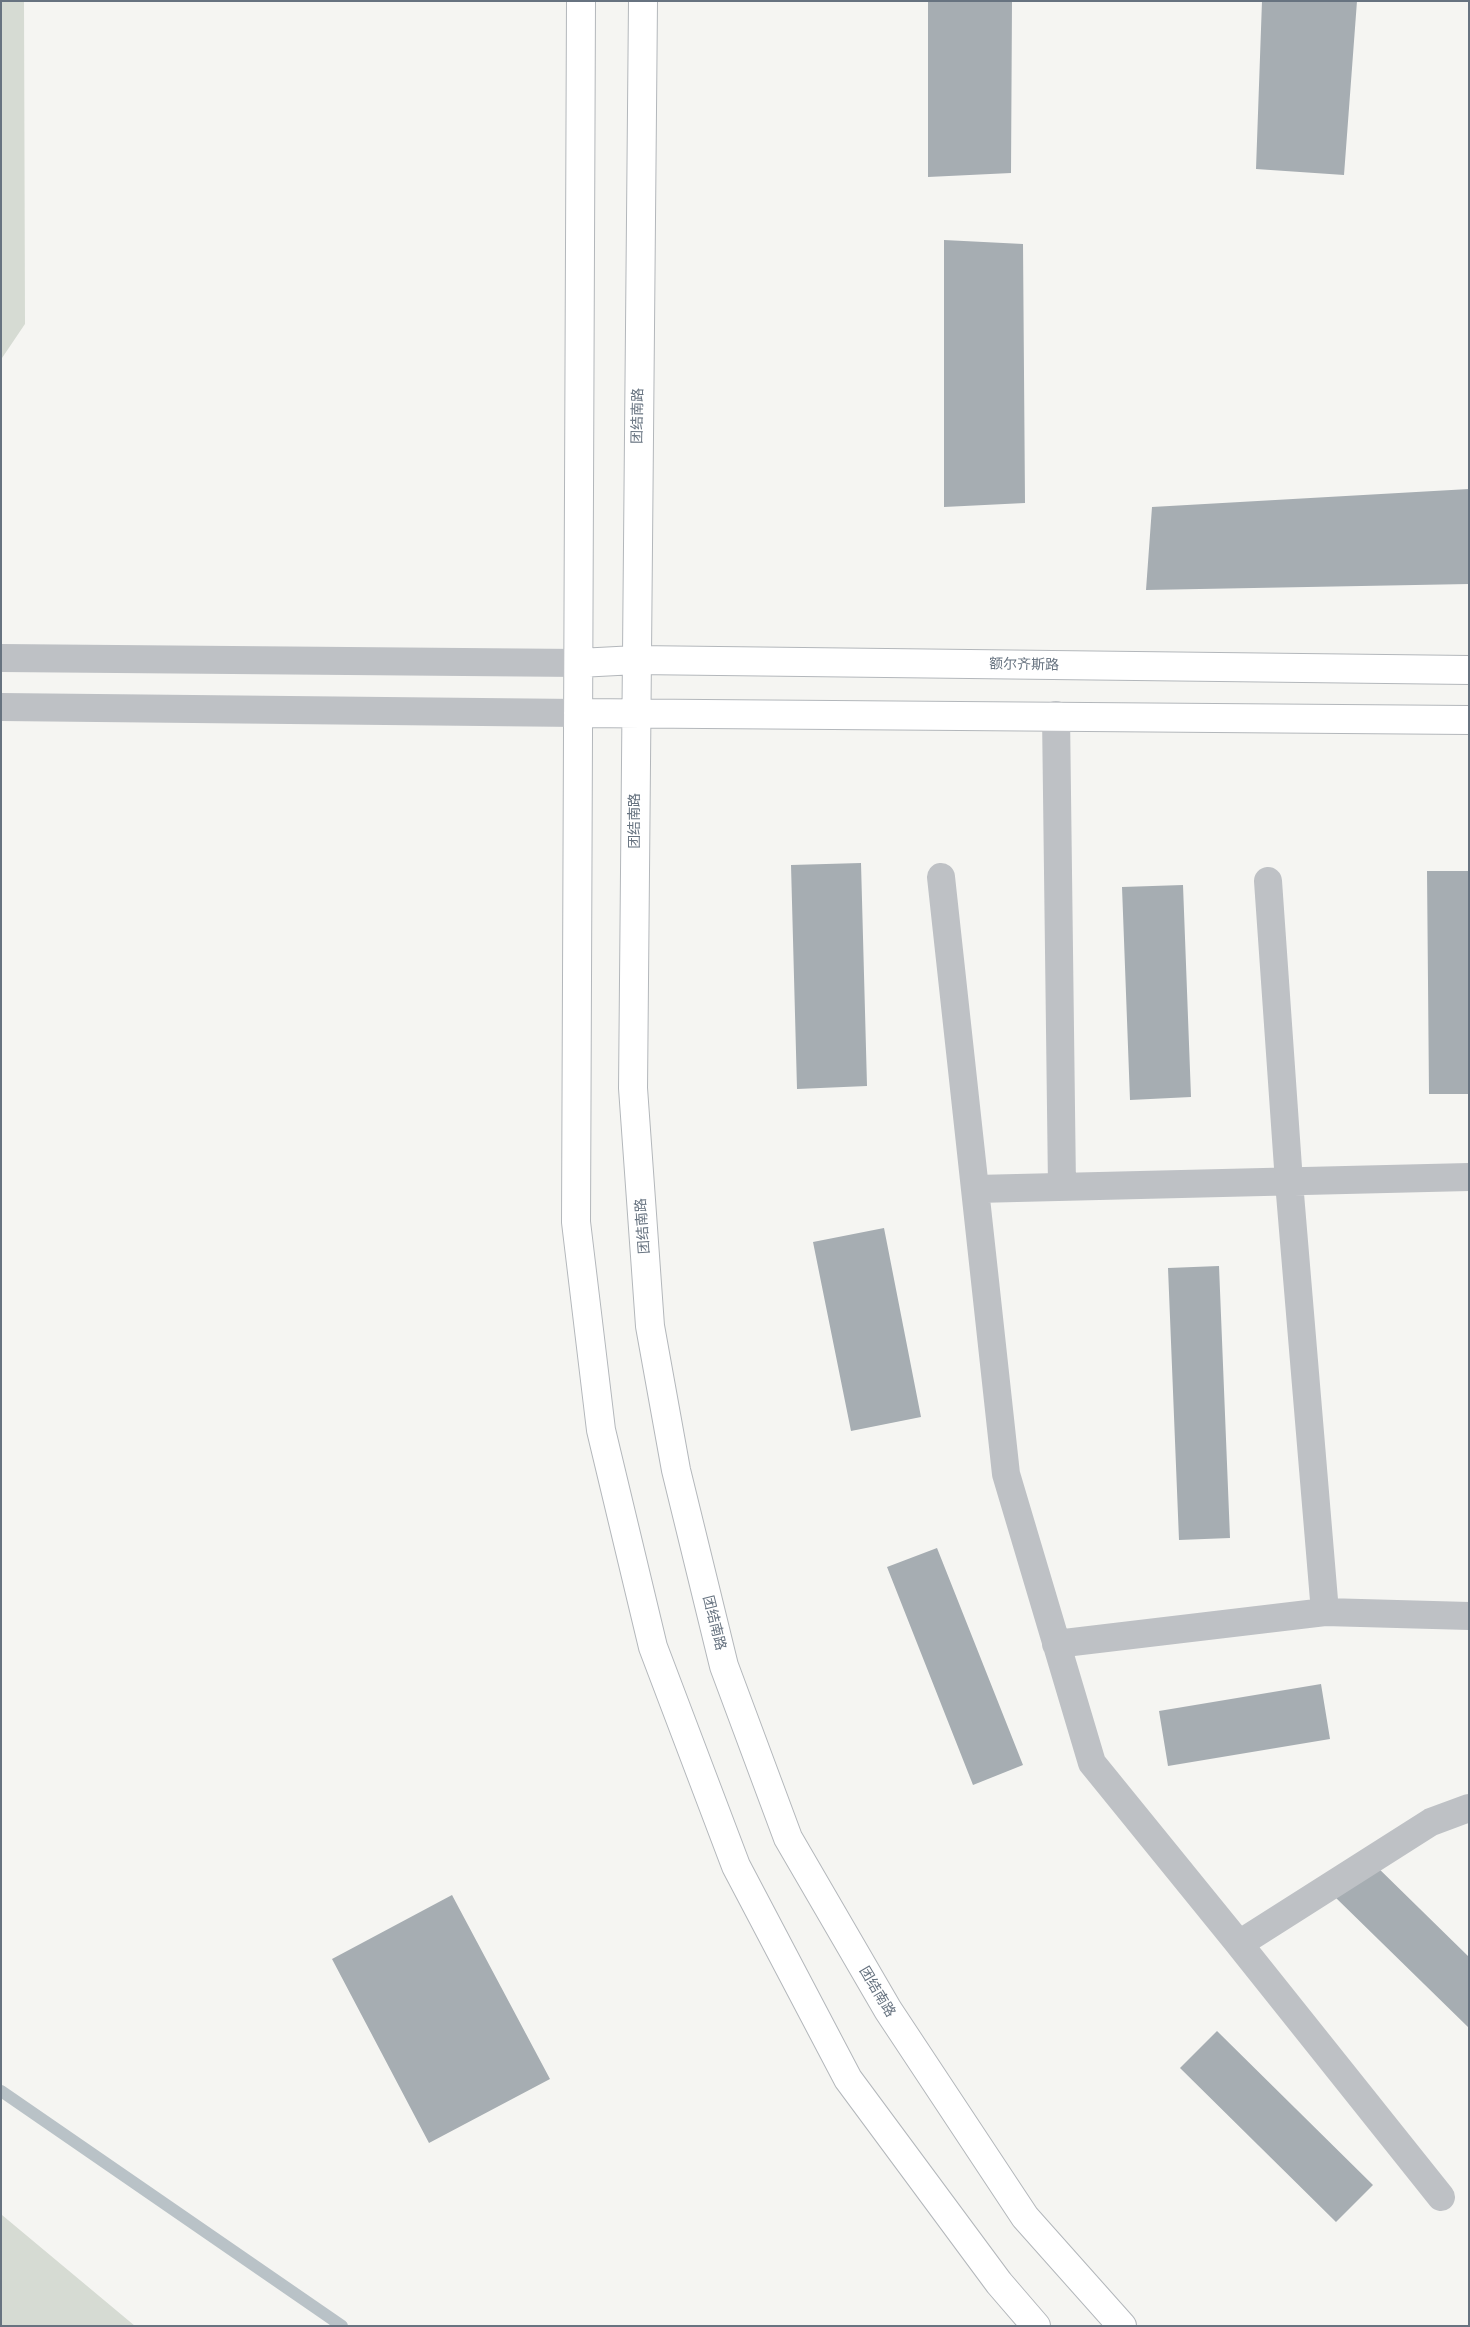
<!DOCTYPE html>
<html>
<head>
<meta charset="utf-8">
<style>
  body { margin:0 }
  #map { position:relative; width:1470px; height:2327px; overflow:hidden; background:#f5f5f2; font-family:"Open Sans",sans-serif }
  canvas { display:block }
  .frame { position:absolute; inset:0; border:2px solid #677380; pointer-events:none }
</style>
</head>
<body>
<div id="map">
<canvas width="1470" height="2327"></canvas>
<div class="frame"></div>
</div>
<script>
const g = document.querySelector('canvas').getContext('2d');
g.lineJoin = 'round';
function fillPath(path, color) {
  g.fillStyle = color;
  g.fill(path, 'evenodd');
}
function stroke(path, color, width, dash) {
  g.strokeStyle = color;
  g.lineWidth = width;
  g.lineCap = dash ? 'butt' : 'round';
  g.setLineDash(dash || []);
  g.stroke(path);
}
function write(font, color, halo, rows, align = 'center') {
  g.font = font + ' "Open Sans","Noto Sans SC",sans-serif';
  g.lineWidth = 5;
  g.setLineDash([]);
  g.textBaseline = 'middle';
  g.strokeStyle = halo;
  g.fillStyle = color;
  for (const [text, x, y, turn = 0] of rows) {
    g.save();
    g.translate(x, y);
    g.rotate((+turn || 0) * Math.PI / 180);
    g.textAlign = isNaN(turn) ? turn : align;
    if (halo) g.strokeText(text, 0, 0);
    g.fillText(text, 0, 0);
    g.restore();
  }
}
const green = new Path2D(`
  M1,1L24,2L25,324L2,358Z
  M1,2214L2,2215L135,2326H1Z`);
const stream = new Path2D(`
  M1,2091L342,2326`);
const building = new Path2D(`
  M928,1H1012L1011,173L928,177Z
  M1262,1H1357L1344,175L1256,169Z
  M944,240L1023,244L1025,503L944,507Z
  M1469,489V584L1146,590L1152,507Z
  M861,863L867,1086L797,1089L791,865Z
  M1427,871H1469V1094H1429Z
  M1183,885L1191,1097L1130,1100L1122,887Z
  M884,1228L921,1417L851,1431L813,1242Z
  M1219,1266L1230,1538L1179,1540L1168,1268Z
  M937,1548L1023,1765L973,1785L887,1567Z
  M1321,1684L1330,1739L1168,1766L1159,1711Z
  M1370,1860L1469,1957V2028L1335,1897Z
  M452,1895L550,2079L429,2143L332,1959Z
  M1217,2031L1373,2185L1336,2222L1180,2068Z`);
const minor = new Path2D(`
  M1,658L579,663
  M1,707L578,713
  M1056,715L1062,1187
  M941,877L1006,1474L1092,1763L1239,1944L1431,1822L1469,1808
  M1268,881L1289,1182L1325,1612
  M976,1189L1469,1177
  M1056,1644L1325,1612L1469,1616
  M1239,1944L1441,2197`);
const secondary = new Path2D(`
  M581,1L576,1222L601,1430L653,1647L736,1866L848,2079L999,2283L1036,2326
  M643,1L633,1088L650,1326L676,1470L724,1666L788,1838L888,2010L1025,2217L1122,2326
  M579,663L636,660L1469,670
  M578,713L1469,720`);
const streetNames = [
  ["团结南路",638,416,-89],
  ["额尔齐斯路",1024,665,1],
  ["团结南路",635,821,-90],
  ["团结南路",643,1226,-94],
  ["团结南路",714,1623,76],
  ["团结南路",877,1992,59]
];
fillPath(green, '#d6dbd3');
stroke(stream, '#b9c2c7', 12);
fillPath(building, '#a6adb2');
stroke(secondary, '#b3b7bb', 30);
stroke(minor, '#bec1c5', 28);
stroke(secondary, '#fff', 28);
write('14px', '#677380', '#fff', streetNames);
</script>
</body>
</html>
